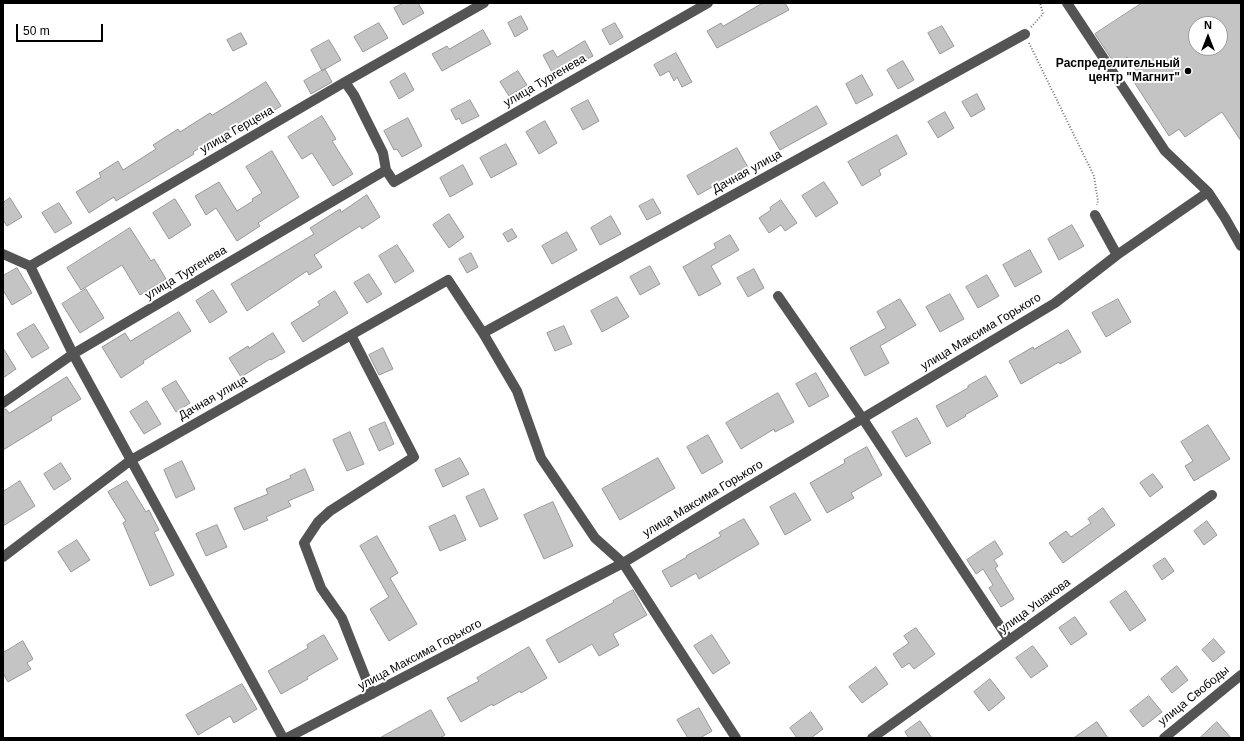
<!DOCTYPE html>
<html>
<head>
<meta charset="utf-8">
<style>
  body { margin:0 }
  #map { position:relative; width:1244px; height:741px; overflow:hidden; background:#fff; font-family:Helvetica,sans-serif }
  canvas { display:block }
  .frame { position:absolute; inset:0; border:4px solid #000; pointer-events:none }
  .north { position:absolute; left:1188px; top:16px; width:40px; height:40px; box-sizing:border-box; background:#fff; border:1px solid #999; border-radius:50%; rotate:0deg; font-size:11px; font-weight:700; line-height:16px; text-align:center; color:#000 }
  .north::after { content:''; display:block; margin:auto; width:14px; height:18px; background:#000; clip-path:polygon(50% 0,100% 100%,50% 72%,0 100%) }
  .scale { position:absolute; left:16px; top:24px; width:87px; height:18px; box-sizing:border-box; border:2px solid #000; border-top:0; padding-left:5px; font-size:12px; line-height:14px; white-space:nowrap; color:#000; -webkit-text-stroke:3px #fff; paint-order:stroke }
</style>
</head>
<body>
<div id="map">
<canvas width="1244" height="741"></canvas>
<div class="frame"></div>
<div class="north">N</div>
<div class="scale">50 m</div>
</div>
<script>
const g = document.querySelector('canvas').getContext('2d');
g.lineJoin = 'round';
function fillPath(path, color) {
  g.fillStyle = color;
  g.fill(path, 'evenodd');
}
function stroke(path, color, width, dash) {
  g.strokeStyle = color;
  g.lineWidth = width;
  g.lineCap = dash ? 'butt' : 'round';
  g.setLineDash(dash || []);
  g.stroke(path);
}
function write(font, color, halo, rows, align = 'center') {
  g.font = font + ' Helvetica,sans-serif';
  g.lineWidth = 4;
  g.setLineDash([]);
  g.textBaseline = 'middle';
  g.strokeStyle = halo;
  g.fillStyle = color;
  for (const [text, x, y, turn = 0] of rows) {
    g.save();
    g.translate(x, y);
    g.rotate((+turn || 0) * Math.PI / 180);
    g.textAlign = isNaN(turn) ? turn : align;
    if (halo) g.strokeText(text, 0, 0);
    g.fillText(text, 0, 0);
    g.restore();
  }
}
const building = new Path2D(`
  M404,3H418L424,13L403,25L394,8Z
  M763,3H785L789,10L717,48L707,31L721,23L723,26Z
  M1142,3H1241V141L1222,112L1185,137L1179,129L1169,136L1134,82L1140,77L1127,57L1115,64L1095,34ZM1196,24H1220V48H1196Z
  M521,16L528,29L515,37L508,23Z
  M379,23L388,38L363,52L354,37Z
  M615,23L623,37L610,45L602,30Z
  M942,26L954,46L940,54L928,33Z
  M483,30L491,44L442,71L432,54L447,46L449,49Z
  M241,33L247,44L233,51L227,40Z
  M329,40L341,60L322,71L311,50Z
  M585,41L593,56L554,76L543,55L553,50L557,57Z
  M676,53L692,82L682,87L677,77L674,81L669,71L660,76L654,65Z
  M903,61L914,80L898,89L887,70Z
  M325,69L332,82L311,94L304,81Z
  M518,71L527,85L509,96L500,82Z
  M405,73L414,90L399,99L390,82Z
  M862,75L873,95L856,104L846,84Z
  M266,82L281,106L238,133L234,127L193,152L194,154L116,201L114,197L89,213L76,192L101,177L99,173L118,161L123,170L156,149L153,145L178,129L180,132L210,113L212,115Z
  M977,94L985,109L971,117L962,102Z
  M470,100L479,116L462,124L459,118L456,120L451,110Z
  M588,100L599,121L583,130L571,109Z
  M817,106L827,124L780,150L770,133Z
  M945,112L954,128L938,138L928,122Z
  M322,116L336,139L332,141L353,174L333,186L312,153L302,159L288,137Z
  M408,118L422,146L402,157L397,149L394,150L384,131Z
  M545,121L557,143L539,154L526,132Z
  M897,135L907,154L879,170L881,175L862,186L848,162Z
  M506,144L517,164L491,178L480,158Z
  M737,148L749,169L728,181L726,179L698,195L687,176Z
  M272,151L299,197L258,223L260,226L237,241L216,208L206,215L195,196L219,182L237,211L253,201L252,199L262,193L246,167Z
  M463,165L473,184L450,197L440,178Z
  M824,182L838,203L816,217L802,196Z
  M367,195L380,217L362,229L360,226L314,255L322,267L309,275L307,271L247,311L231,284L314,234L310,228L340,209L341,212Z
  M10,198L22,217L7,226L3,220V203Z
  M175,199L191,225L169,239L153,213Z
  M653,199L661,213L647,220L639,206Z
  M781,200L797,223L785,231L781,225L769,233L759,218L771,210L770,208Z
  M59,203L72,223L55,233L42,213Z
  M449,214L464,237L449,248L433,225Z
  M611,216L621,234L600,245L591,228Z
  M1072,225L1084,246L1059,260L1048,239Z
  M130,228L151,261L154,259L166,279L140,295L122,265L81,290L67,268Z
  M512,229L517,237L508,242L503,234Z
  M567,232L577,250L552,264L542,246Z
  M730,235L739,250L711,266L721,284L699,296L683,267L716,248L714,244Z
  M397,245L414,271L395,283L379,256Z
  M1030,250L1042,272L1015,287L1003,265Z
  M471,253L478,267L467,273L459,259Z
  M650,266L660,284L640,295L630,277Z
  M17,268L32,293L12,305L3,290V276Z
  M754,269L764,288L748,297L737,278Z
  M369,274L382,294L367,303L354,283Z
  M987,275L999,296L978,308L966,287Z
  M86,289L104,318L80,333L62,304Z
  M213,290L227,312L210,323L196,301Z
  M335,291L348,313L303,342L291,323L320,305L318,302Z
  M950,294L964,319L940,332L926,307Z
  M617,297L629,317L602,332L591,311Z
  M900,299L916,325L880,346L889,363L865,376L850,348L886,328L877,312Z
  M1118,299L1131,322L1106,337L1092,313Z
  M179,312L191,331L143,361L144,363L121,378L102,347L125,333L130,341Z
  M34,324L49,348L32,358L17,334Z
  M564,326L572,344L555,351L547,333Z
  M1068,330L1081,352L1060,364L1059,362L1021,384L1009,361L1033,347L1034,349Z
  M273,333L285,352L271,360L270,359L241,377L229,358L248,346L249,348Z
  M3,348L16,369L3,378Z
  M383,348L393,369L379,375L369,355Z
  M816,373L829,396L809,407L796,384Z
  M986,376L998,396L965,415L966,416L947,427L936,406L968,388V386Z
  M67,377L81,399L51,417L52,420L3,450V409H6L9,413Z
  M176,381L190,403L176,412L162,389Z
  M778,393L794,422L775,432L774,429L741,449L726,423Z
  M147,401L161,424L144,434L130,412Z
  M917,418L931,443L906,457L892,432Z
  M385,422L394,444L379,451L369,429Z
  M1208,425L1230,459L1194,481L1185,466L1193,461L1181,442Z
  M350,432L364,464L347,471L333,440Z
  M708,435L723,462L702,474L687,447Z
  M867,447L882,475L851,493L854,498L827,513L810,483L845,463L844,460Z
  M460,458L469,474L443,487L435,470Z
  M658,458L675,488L620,520L602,489Z
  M182,461L195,489L176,498L164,470Z
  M61,463L71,479L54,490L44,474Z
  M305,469L314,490L288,501L291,506L266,517L268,520L244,530L234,508L268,494L266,489L291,478L290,476Z
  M1153,474L1163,487L1150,497L1140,483Z
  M20,481L35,506L3,526V492Z
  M127,481L146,512L149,510L159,530L154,532L174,575L150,586L123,523L126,521L108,492Z
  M484,489L498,519L480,527L466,497Z
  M795,493L811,520L785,535L770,507Z
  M553,502L573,546L544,559L524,515Z
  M1103,508L1115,525L1063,563L1049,543L1066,531L1071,537L1091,523L1088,519Z
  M455,515L466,540L440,551L429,527Z
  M744,519L759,544L699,579L696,573L671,587L662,571L687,557L686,556L721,536L719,533Z
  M1207,521L1217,535L1204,545L1194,531Z
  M217,525L227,547L206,556L196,534Z
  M377,536L398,573L390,578L417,624L389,641L370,609L389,597L360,546Z
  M77,540L90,560L71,572L58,552Z
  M995,541L1003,554L994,560L998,566L995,568L1014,599L1001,607L989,588L993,585L983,569L976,574L967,560Z
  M1165,558L1174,571L1162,580L1153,566Z
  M633,590L647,615L613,634L619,645L599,656L592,644L559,663L546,640L614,602L613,601Z
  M1126,591L1146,620L1130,631L1110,602Z
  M1075,617L1087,634L1071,645L1059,628Z
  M916,628L935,654L914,669L909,663L902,668L893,654L909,643L904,636Z
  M324,635L338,659L307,677L308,679L281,694L268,671L308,648L307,645Z
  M712,635L730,663L713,674L694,646Z
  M1214,639L1225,652L1213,662L1202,650Z
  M23,641L33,659L27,663L31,669L8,682L3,673V653Z
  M1033,646L1048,666L1031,678L1016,658Z
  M529,647L547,678L521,693L520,691L493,706L492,704L461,722L447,698L479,681L477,678Z
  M1177,666L1188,680L1172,693L1161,679Z
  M876,667L888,684L862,703L849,687Z
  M990,679L1005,698L989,711L974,692Z
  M242,684L257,709L234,723L230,716L198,735L186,715Z
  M1149,696L1162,712L1143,727L1130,711Z
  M699,708L712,731L700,738H688L677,720Z
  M431,710L445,735L440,738H380Z
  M811,712L823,729L811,738H797L790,728Z
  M920,721L932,738H909L905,732Z
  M1097,722L1108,738H1074Z
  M1217,722L1231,738H1200Z`);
const path = new Path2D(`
  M1031,27L1043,14L1040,3
  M1029,43L1094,176L1098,201L1097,205`);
const minor = new Path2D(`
  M1067,3L1165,151L1208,192L1225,218L1241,246
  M345,82L354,95L383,153L386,170L394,182L708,3
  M1095,215L1117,255
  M3,254L30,266L345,82L484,3
  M30,266L73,354L283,738
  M778,296L863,419L1009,640
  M483,333L1025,34
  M351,335L414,457L330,511L318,522L304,543L321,588L342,618L372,694
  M3,403L73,354L386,170
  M3,557L131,460L448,280L483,333L517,391L541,458L595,538L623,563L736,738
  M287,738L623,563L723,502L1055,303L1117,255L1208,192
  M872,738L1212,495
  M1164,738L1241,675`);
const markers = [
  [1188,71,4,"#000"]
];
const poiNames = [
  ["Распределительный",1180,64],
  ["центр \"Магнит\"",1180,78]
];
const streetNames = [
  ["улица Тургенева",545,81,-30],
  ["улица Герцена",237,130,-30],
  ["Дачная улица",747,172,-29],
  ["улица Тургенева",186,273,-31],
  ["улица Максима Горького",981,332,-31],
  ["Дачная улица",213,398,-30],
  ["улица Максима Горького",703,499,-31],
  ["улица Ушакова",1035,606,-36],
  ["улица Максима Горького",420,655,-28],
  ["улица Свободы",1194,696,-39]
];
fillPath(building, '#c4c4c4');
stroke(building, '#989898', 1);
stroke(path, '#767676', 2, [1, 2]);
stroke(minor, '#545454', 10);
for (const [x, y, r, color] of markers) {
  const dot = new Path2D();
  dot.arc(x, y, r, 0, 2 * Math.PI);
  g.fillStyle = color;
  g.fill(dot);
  stroke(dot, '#fff', 1.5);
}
write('bold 12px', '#000', '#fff', poiNames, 'right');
write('12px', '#000', '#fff', streetNames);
</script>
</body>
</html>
